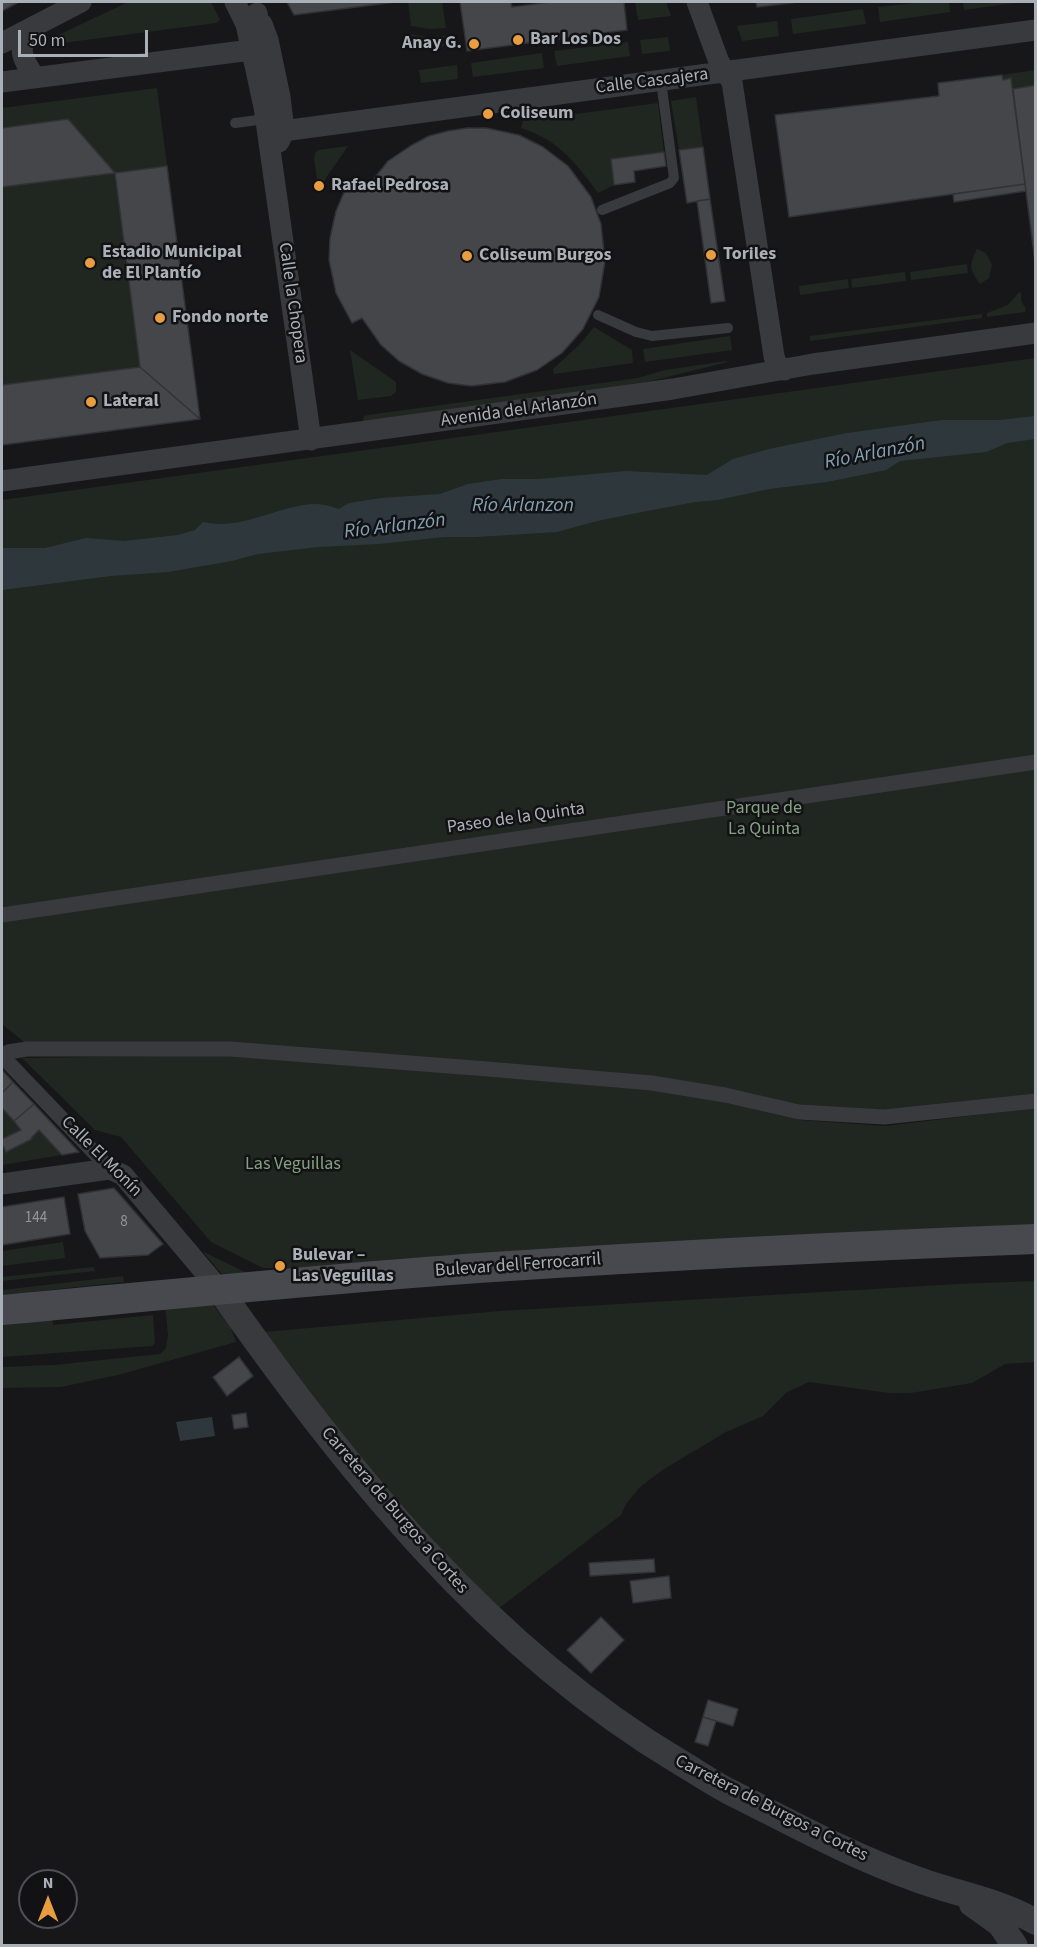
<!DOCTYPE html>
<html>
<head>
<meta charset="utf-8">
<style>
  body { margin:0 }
  #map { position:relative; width:1037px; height:1947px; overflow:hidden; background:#171719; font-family:"Source Sans 3",sans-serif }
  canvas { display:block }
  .frame { position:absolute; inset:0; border:3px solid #aab0b8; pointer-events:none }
  .north { position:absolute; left:18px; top:1869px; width:60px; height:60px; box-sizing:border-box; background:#121214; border:2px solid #4f5156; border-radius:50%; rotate:0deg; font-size:16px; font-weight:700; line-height:24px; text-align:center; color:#aab0b8 }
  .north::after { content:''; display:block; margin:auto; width:21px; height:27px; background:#e89d40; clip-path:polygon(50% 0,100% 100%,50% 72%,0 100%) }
  .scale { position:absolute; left:18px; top:30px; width:130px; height:27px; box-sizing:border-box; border:3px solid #aab0b8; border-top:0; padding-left:8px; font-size:18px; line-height:21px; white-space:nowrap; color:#aab0b8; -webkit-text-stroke:4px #121214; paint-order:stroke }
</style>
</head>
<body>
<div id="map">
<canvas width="1037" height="1947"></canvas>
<div class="frame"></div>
<div class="north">N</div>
<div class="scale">50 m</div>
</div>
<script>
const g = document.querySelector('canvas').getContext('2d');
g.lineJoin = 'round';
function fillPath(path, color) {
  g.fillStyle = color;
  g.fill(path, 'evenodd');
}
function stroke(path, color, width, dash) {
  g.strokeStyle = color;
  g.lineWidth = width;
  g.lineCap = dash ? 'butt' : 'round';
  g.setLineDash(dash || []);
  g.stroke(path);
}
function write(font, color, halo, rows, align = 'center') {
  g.font = font + ' "Source Sans 3",sans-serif';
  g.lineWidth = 5;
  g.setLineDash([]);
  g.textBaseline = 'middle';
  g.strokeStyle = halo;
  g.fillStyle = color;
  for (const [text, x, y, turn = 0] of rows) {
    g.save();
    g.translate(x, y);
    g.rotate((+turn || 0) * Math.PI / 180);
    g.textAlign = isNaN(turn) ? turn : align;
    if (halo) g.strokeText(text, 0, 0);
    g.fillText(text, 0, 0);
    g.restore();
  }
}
const green = new Path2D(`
  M128,2H211L220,20L216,23L55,44L52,38Z
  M408,2H442L446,28L430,29L411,26Z
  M635,2H666L671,16L638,20Z
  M924,2H949L950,12L880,22L878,7Z
  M963,2H1015V3L964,10Z
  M863,9L866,24L793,34L791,19Z
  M777,21L779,36L742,41L737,26Z
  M409,34L429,37L453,35L455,45L410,49Z
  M668,37L670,51L642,54L640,40Z
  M628,42L630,56L557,66L554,51Z
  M542,53L544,68L473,77L471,63Z
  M457,65L458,79L421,83L419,70Z
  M1035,70V85L1013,89L1011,79L1003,80L1002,75Z
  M157,88L200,419L2,445V108Z
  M696,97L703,147L679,150L671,101Z
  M658,103L664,152L611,159L614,185L598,193C576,163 559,140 521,128L523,121Z
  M348,146L326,178L319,194L314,158L315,153L318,150Z
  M977,249L986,253L992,265L989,278L980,284C969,268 969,266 977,249Z
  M967,264L968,273L911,280L910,272Z
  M905,272L906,281L852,288L851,279Z
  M848,279L849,288L800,295L799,286Z
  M1019,292L1021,293V301L1026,309L1025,312L987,317V313L1008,305Z
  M982,314V318L810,341V336Z
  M594,327L632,350L633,363L554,374L553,369L581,343Z
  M730,336L732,350L645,362L643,349Z
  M350,350L396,382V392L391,396L358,400Z
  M1035,358V1094L883,1110L801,1106L726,1089L24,1042L2,1024V500Z
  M726,361L728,362L651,381L369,423L363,420L364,416L368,415L638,378L665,370Z
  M230,1055L652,1090L724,1102L800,1120L885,1126L1035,1108V1228L326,1271L263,1268L211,1242L121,1137L95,1130L22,1058Z
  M2,1070L79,1152L2,1165Z
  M63,1242L65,1258L2,1266V1251Z
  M202,1251L253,1276L227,1277L221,1273Z
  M94,1267L95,1271L2,1281V1277Z
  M123,1276L124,1282L2,1295V1290Z
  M1035,1281V1362L1005,1364L972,1383L911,1393H889L809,1382L787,1392L763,1416L726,1432L664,1469L640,1487L626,1504L621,1515L498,1609C414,1522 334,1430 264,1332L500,1311L958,1284Z
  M165,1304L213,1305L231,1328L236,1342L118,1375L61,1387L2,1388V1367L54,1365L160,1354L166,1348L168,1335Z
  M52,1314L53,1325L153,1315L155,1343L152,1346L2,1357V1320Z`);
const water = new Path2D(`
  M1035,416V439L1007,443L986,452L900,461L886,470L827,482L769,489L718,500L695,502L642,512L597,521L557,532L476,537H444L379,544L318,547L258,554L232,561L168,572L111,576L2,590V548H45L86,538L124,541L178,535L195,530L203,522C243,531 277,505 316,504C324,504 332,507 339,509L349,503L381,498L440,494L468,484L502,479H539L626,471L707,475L733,459L769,449L847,433L942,420H999Z
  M212,1417L215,1436L180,1441L176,1422Z`);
const building = new Path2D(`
  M2,2H19L2,11Z
  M287,2H396L294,15Z
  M460,2H511L512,7L550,2H624L627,30L467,51Z
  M756,2H799L757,7Z
  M1002,75L1003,80L1011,78L1025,184L789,217L775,115L939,96L938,83Z
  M1036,85V270L1013,89Z
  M68,119L115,173L2,187V128Z
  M467,128H486L519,135L543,147L568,166L591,197L601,224L605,261L599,297L583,329L562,353L537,370L505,382L471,386L448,383L422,374L399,361L381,345L362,318L352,323L336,293L329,260L330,238L336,211L349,181L365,190L388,161L412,145L429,136L448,131Z
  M703,147L710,199L687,203L679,150Z
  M664,152L666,166L634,171L635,182L614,185L611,159Z
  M167,166L183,290L200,419L140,367L115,173Z
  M1025,184L1026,191L954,202L953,194Z
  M710,199L725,301L711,303L697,201Z
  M140,367L200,419L2,445V385Z
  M2,1070L13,1082L2,1093Z
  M13,1082L34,1104L14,1121L2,1108V1093Z
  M34,1104L79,1152L62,1155L39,1130L31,1138L32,1139L6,1152L2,1144V1139L21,1130L14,1121Z
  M114,1188L163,1244L148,1255L100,1258L85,1231L78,1194Z
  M64,1197L70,1234L2,1245V1207Z
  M239,1357L253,1376L227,1396L213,1377Z
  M246,1413L248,1427L234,1429L232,1415Z
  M654,1559L655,1572L590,1576L589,1563Z
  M669,1576L671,1598L633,1603L630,1581Z
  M601,1617L624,1640L591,1673L567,1650Z
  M708,1700L738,1709L733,1726L703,1717Z
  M703,1717L716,1721L708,1746L695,1742Z`);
const service = new Path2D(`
  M235,123L266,119
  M602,210L670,183L674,178L661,81
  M598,315L636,332L652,336L728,328`);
const pedestrian = new Path2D(`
  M2,915L1036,762
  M110,1169L2,1056L8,1052L27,1049H230L487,1069L652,1083L725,1095L799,1112L884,1117L1036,1101`);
const minor = new Path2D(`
  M235,2L246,24L264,107L311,440
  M697,2L719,62L732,82L774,356L776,363L784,370
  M262,24L268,40L280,97L284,131L279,142
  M2,43L81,2
  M35,77C20,56 16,46 35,26
  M2,82L251,50C261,37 260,29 257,13
  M268,133L1036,30
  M2,481L673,389L813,364L1036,333
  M2,1184L102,1170L110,1169L123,1175L219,1289`);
const tertiary = new Path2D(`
  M219,1289C346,1469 486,1646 678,1761C695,1771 711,1782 728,1791C790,1822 851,1856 916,1879C956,1894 998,1900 1036,1922
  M972,1904L1000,1924L1015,1946`);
const secondary = new Path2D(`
  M2,1310C166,1295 330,1278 494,1267C675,1255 855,1246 1036,1239`);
const markers = [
  [518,40,6,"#e89d40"],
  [474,44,6,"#e89d40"],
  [488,114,6,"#e89d40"],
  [319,186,6,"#e89d40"],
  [711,255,6,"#e89d40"],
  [467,256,6,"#e89d40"],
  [90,263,6,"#e89d40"],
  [160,318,6,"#e89d40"],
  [91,402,6,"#e89d40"],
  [280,1266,6,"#e89d40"]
];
const numberNames = [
  ["144",36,1219],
  ["8",124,1223]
];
const poiNames = [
  ["Bar Los Dos",530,40],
  ["Anay G.",462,44,"right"],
  ["Coliseum",500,114],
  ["Rafael Pedrosa",331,186],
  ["Estadio Municipal",102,253],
  ["de El Plantío",102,274],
  ["Toriles",723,255],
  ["Coliseum Burgos",479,256],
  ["Fondo norte",172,318],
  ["Lateral",103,402],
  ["Bulevar –",292,1256],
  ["Las Veguillas",292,1277]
];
const streetNames = [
  ["Calle Cascajera",652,82,-7],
  ["Calle la Chopera",292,303,82],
  ["Avenida del Arlanzón",519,411,-8],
  ["Paseo de la Quinta",516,819,-8],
  ["Calle El Monín",101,1157,45],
  ["Bulevar del Ferrocarril",518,1266,-4],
  ["Carretera de Burgos a Cortes",394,1511,49],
  ["Carretera de Burgos a Cortes",771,1809,27]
];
const parkNames = [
  ["Parque de",764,809],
  ["La Quinta",764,830],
  ["Las Veguillas",293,1165]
];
const waterNames = [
  ["Río Arlanzón",875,454,-11],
  ["Río Arlanzon",523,507],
  ["Río Arlanzón",395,527,-7]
];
fillPath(green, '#1f2720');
fillPath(water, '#2e383c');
fillPath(building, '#444649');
stroke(building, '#313235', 1.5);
stroke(service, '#383a3e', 10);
stroke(pedestrian, '#383a3e', 15);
stroke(minor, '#383a3e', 21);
stroke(tertiary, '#383a3e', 26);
stroke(secondary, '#47494e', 30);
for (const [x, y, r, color] of markers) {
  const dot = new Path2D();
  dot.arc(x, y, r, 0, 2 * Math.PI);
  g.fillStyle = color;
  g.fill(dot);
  stroke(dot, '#121214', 2);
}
write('15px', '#90969c', null, numberNames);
write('bold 18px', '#aab0b8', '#121214', poiNames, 'left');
write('18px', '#aab0b8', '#121214', streetNames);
write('18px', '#84a282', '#121214', parkNames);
write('italic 20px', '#83a1b1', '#121214', waterNames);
</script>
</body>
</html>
